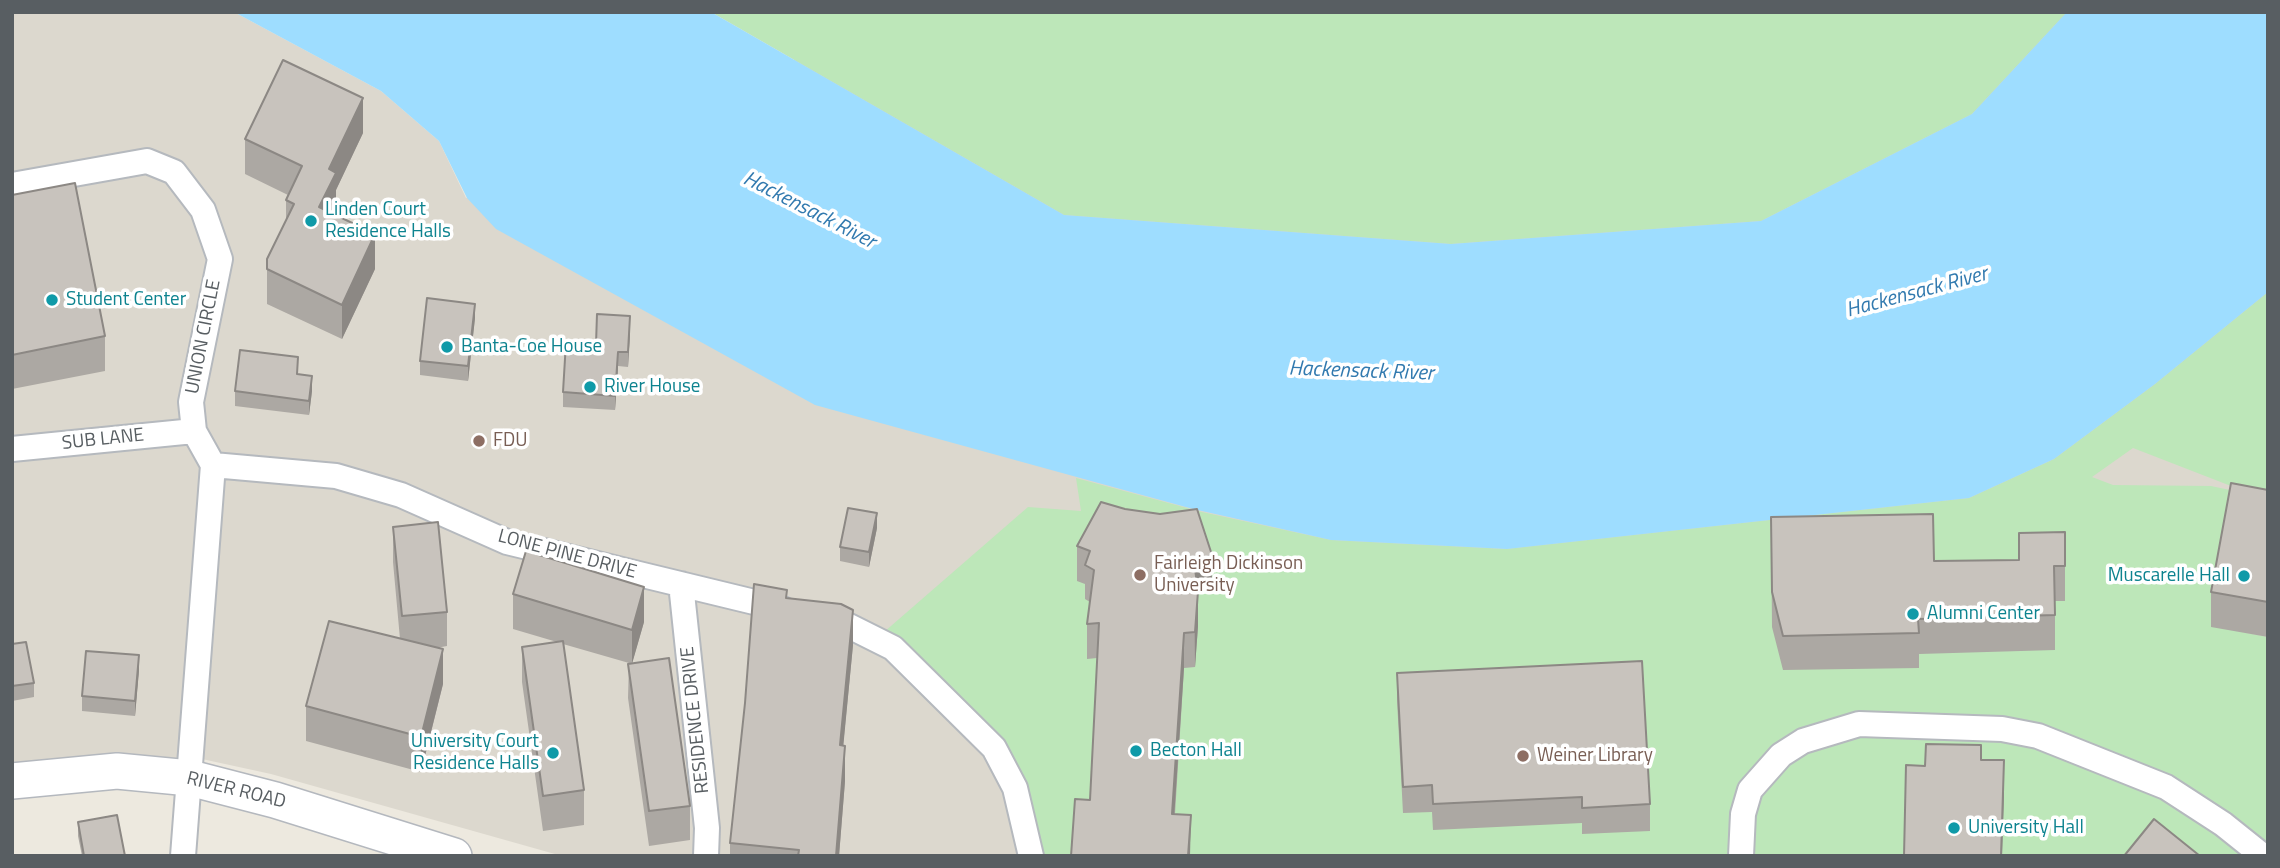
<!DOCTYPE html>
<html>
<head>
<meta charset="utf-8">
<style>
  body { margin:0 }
  #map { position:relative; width:2280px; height:868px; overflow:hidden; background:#ede9df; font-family:"Titillium Web",sans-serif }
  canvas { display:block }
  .frame { position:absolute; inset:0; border:14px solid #585e62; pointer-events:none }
</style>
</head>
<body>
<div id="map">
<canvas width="2280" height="868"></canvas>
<div class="frame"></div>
</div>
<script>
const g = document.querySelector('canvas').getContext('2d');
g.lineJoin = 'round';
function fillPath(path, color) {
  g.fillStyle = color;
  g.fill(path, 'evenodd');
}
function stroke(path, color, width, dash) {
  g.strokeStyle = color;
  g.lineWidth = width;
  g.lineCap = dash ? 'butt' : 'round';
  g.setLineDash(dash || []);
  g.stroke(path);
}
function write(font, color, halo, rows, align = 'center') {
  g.font = font + ' "Titillium Web",sans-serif';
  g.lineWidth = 7;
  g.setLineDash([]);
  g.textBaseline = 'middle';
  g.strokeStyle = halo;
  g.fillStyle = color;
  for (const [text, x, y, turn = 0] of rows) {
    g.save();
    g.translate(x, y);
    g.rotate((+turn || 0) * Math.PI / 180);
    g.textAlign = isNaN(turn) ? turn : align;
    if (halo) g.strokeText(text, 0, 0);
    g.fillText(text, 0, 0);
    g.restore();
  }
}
const education = new Path2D(`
  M12,12H234L381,91L439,141L466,198L907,12H2268V856H562L271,774L202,759L12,781Z`);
const green = new Path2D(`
  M711,12H2067L1972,114L1761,221L1451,244L1064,215Z
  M2268,292V525L2211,626L2268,637V856H1031L1015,788L876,639L1028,507L1081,511L1076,478L1202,512L1331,540L1506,549L1969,498L2054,459L2155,384ZM2133,448L2249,493V494L2211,486L2113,485L2092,477Z`);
const water = new Path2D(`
  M234,12H711L1064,215L1451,244L1761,221L1972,114L2067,12H2268V292L2155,384L2054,459L1969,498L1507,549L1331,540L1193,509L815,405L496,229L467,198L439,141L381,91Z`);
const street = new Path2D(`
  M12,185L147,161L174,172L203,210L220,259L191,402L194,431L213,465
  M12,449L194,431
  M681,584L707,828L706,856
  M822,618L843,623L893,648L994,748L1015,788L1031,856
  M183,856L213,465L336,476L401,495L507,542L783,609
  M1741,856L1743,814L1750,790L1781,755L1803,741L1859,724L2002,729L2038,736L2166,787L2223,824L2263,856`);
const secondary = new Path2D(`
  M12,781L117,771L190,778L275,800L454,856`);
const wall = new Path2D(`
  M363,133L336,190V207L333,214L375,269L342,339L267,304V259L286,220V200L288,195L245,174V139Z
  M12,195L105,336V371L12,389Z
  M475,318L468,381L420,375V361Z
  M630,331L628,367L618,366L615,410L563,407V392L596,344Z
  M235,391H312L309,415L235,406Z
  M2268,490V637L2211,627V592Z
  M1771,517L1934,561L2019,560V533L2065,532V601H2055V650L1919,654V668L1783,670L1772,627Z
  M393,527L447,612V646L436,648L443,684L421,772L306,741V706L400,639L393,562Z
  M877,528L869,567L840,561V547Z
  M1077,546L1212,590L1198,594V626L1195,667L1184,668L1175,814L1190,856L1090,800L1097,658L1087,659V624L1090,602L1085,599V584L1077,581Z
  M12,588L14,597V612H12Z
  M513,594L644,622L632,663L690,806V840L649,846L628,698L629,663L563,644L584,790V825L543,831L522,682V647L557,642L513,629Z
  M787,598L853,645L843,746L845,781L839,856H730V843Z
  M12,644L34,683V697L12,701Z
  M139,670L135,716L82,711V696Z
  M1397,673L1650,804V831L1582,834V823L1433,830L1432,812L1403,813L1397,700Z
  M78,822L125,856H82L78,836Z`);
const shadedWall = new Path2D(`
  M363,98V133L336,190V207L319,242V207L329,169Z
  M375,234V269L342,339V305Z
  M475,304V318L468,381V366Z
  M630,316V331L628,367V352Z
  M618,352V366L615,410V396Z
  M312,376V391L309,415V401Z
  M877,513V528L869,567V552Z
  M1212,555V590L1198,594V626L1195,667L1194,561Z
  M644,587V622L632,664V630Z
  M853,610V645L840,780V745Z
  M1184,633V668L1172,849V814Z
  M443,649V684L421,772V737Z
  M139,655V670L135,716V701Z
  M845,746V781L839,856H836Z
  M2004,760V795L2002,856H2001Z
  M1191,815L1190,856H1188Z`);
const building = new Path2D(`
  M283,60L363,98L329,169L336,173L319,207L375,234L342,305L267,269V259L294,204L286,200L302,166L245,139Z
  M75,183L105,336L12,355V195Z
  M427,298L475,304L468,366L420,361Z
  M597,314L630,316L628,352H618L615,396L563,392L566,342L596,344Z
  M240,350L298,357L297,374L312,376L309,401L235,391Z
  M2231,483L2268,490V602L2211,592Z
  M1101,502L1125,509L1160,514L1197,509L1212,555L1194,561L1198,591L1195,632L1184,633L1172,814L1191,815L1188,856H1071L1075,799L1090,800L1099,623L1087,624L1094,570L1085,565L1090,551L1077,546Z
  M848,508L877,513L869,552L840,547Z
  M1933,514L1934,561L2019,560V533L2065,532V566H2054L2055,615L1918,619L1919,633L1783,636L1772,592L1771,517Z
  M438,522L447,612L402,616L393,527Z
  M526,551L644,587L632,630L513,594Z
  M754,584L787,590L786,598L841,604L853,610L840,745L845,746L836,856H798L799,850L730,843L745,703Z
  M329,621L443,649L421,737L306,706Z
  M563,641L584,790L543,796L522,647Z
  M26,642L34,683L12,686V644Z
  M86,651L139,655L135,701L82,696Z
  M669,658L690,806L649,811L628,664Z
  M1642,661L1650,804L1582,808V797L1433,804L1432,785L1403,787L1397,673Z
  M1926,744L1981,745V760H2004L2001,856H1904L1906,765L1925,766Z
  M117,815L125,856H84L78,822Z
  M2154,819L2200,856H2124Z`);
const markers = [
  [311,221,7,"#0f9aa8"],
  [52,300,7,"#0f9aa8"],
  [447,347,7,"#0f9aa8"],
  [590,387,7,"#0f9aa8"],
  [479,441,7,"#8d6e63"],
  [1140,575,7,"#8d6e63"],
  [2244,576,7,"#0f9aa8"],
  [1913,614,7,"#0f9aa8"],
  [1136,751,7,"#0f9aa8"],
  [553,753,7,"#0f9aa8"],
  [1523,756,7,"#8d6e63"],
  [1954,828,7,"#0f9aa8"]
];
const cultureNames = [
  ["Linden Court",325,210],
  ["Residence Halls",325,232],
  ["Student Center",66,300],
  ["Banta-Coe House",461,347],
  ["River House",604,387],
  ["Muscarelle Hall",2230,576,"right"],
  ["Alumni Center",1927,614],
  ["University Court",539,742,"right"],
  ["Residence Halls",539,764,"right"],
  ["Becton Hall",1150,751],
  ["University Hall",1968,828]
];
const streetNames = [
  ["UNION CIRCLE",204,337,-79],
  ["SUB LANE",103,440,-6],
  ["LONE PINE DRIVE",567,555,15],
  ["RESIDENCE DRIVE",696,720,-96],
  ["RIVER ROAD",236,791,14]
];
const educationNames = [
  ["FDU",493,441],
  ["Fairleigh Dickinson",1154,564],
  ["University",1154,586],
  ["Weiner Library",1537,756]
];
const waterNames = [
  ["Hackensack River",809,211,27],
  ["Hackensack River",1917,293,-15],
  ["Hackensack River",1361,372,2]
];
fillPath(education, '#dcd8ce');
fillPath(green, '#bde7b9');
fillPath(water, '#9eddff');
stroke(street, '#b5b9be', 28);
stroke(secondary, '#b4b8be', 38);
stroke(street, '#fff', 24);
stroke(secondary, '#fff', 35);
fillPath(wall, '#aca8a3');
fillPath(shadedWall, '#8c8884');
fillPath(building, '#c8c3bd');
stroke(building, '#8c8884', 2);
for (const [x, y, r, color] of markers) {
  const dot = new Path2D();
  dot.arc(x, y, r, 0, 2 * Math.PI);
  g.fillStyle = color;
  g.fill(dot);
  stroke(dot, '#fff', 2.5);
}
write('19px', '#0d838f', '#fff', cultureNames, 'left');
write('19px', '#585e62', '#fff', streetNames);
write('19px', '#785e54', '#fff', educationNames, 'left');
write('italic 21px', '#327aaf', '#fff', waterNames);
</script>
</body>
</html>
